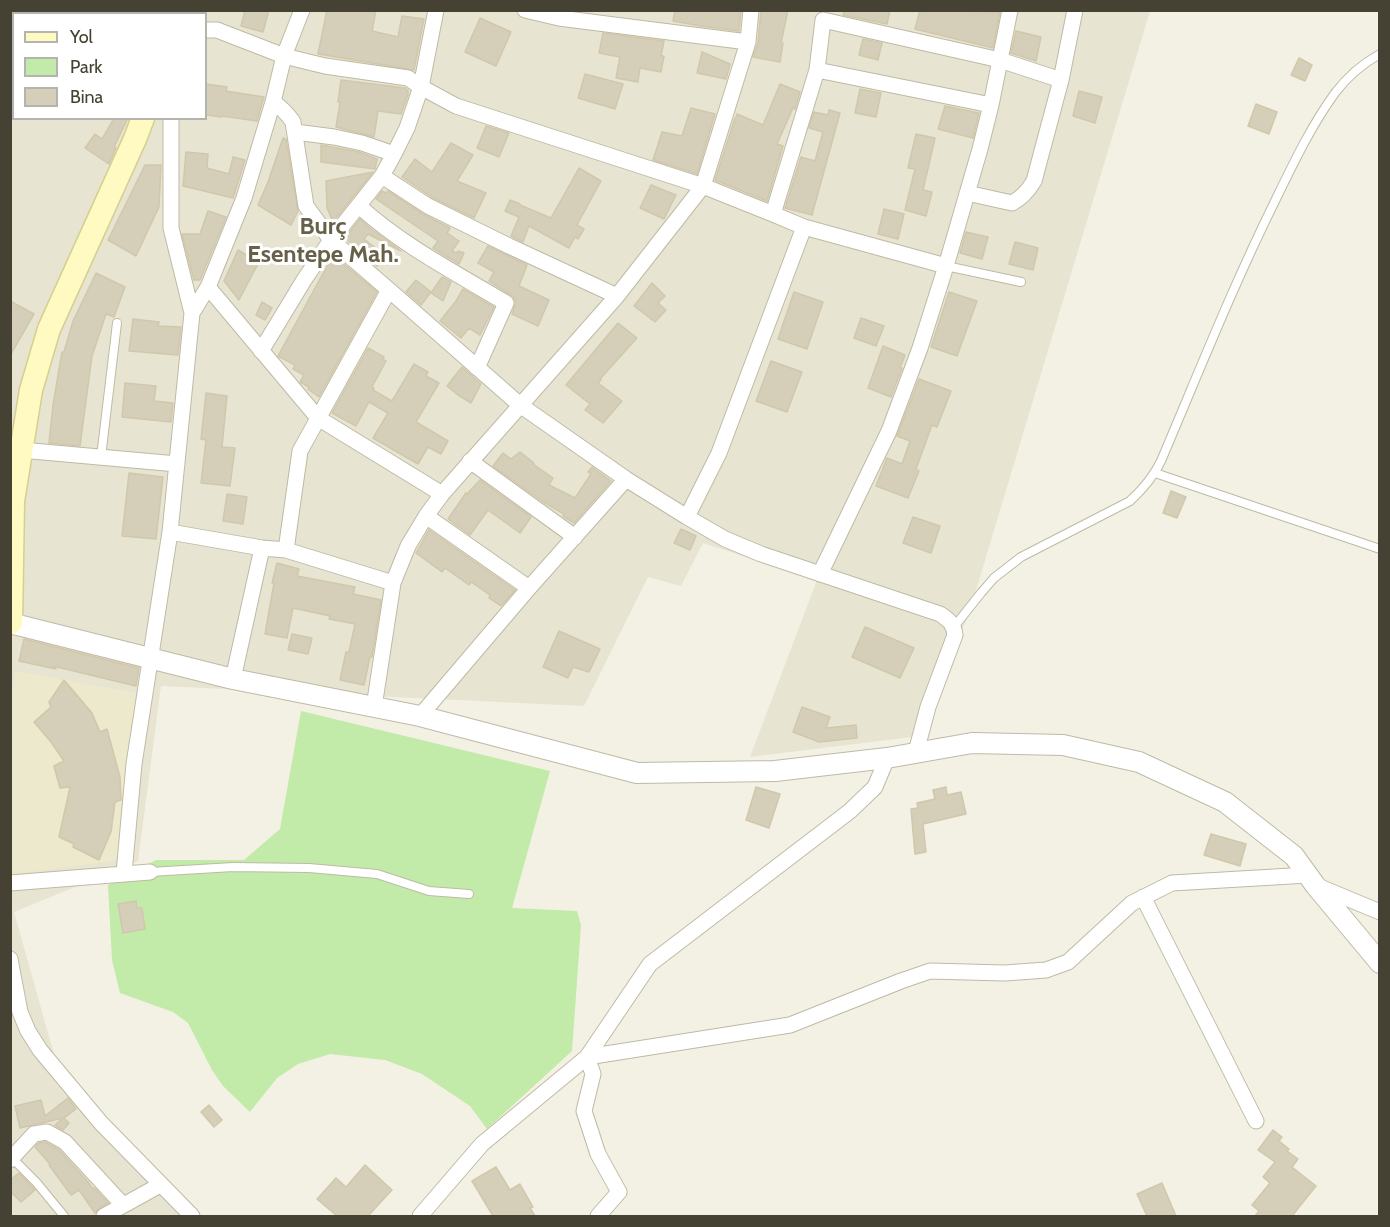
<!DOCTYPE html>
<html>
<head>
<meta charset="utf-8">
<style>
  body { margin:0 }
  #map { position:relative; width:1390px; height:1227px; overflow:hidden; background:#f3f1e3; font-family:Cabin,sans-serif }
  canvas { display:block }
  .frame { position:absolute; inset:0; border:12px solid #454133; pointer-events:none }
  .legend { position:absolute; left:12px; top:12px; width:195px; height:108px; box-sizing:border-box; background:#fff; border:2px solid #b5b3ad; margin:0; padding:8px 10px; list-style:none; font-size:18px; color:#454133 }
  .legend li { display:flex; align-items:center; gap:12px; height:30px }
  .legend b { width:30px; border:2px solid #b5b3ad }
</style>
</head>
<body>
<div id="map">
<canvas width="1390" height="1227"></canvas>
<div class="frame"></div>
<ul class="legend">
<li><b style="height:8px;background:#fffac1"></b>Yol</li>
<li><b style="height:16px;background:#c2eaa9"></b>Park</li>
<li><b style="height:16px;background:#d5ceb8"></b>Bina</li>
</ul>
</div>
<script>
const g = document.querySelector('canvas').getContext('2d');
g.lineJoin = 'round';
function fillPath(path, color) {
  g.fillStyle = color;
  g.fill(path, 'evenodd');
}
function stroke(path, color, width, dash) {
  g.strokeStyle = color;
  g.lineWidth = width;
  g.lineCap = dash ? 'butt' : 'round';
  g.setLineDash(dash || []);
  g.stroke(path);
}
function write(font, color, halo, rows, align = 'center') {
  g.font = font + ' Cabin,sans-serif';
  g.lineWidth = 6;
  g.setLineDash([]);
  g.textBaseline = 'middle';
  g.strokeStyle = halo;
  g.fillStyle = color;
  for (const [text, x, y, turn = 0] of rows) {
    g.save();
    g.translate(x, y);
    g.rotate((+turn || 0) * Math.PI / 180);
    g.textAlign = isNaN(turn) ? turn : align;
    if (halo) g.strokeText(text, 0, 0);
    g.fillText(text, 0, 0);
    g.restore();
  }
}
const residential = new Path2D(`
  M10,11H1150L968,617L912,737L750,757L817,580L703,543L681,586L648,577L584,706L161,686L138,861L14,912L61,1079L190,1216H11ZM14,14H206V118H14Z`);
const education = new Path2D(`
  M16,671L137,693L119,860L11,875L10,697Z`);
const green = new Path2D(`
  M301,711L550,771L512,908L577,911L581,925L572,1051L487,1129L470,1106L422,1074L385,1060L330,1054L298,1064L277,1078L250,1112L223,1086L212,1070L188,1023L173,1012L120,993L112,960L108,885L156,860H244L280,829Z`);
const building = new Path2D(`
  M245,10H269L263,32L241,26Z
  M327,10H376L372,31L398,37L402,16L424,19L414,70L318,54Z
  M675,10H741L739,31L700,26L673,21Z
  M761,10H788L781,43H783L780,62L753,57L758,43Z
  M844,10H890L887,24L843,15Z
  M920,10L1000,12L993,48L915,29Z
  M480,18L511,32L496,66L465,52Z
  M1016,31L1041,37L1036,61L1011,53Z
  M603,33L664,41L661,56H664L661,72L640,68L638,82L616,78L620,57L599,53Z
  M863,39L882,43L878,60L859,55Z
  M702,52L730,64L726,79L697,73Z
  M1299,58L1312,65L1305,81L1291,75Z
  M585,74L623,84L615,109L578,98Z
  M341,80L405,88L408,90V95L401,114L378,111L374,137L336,127L340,102H338Z
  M206,84L227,87L226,91L264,97L257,121L222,116V117L206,115Z
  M780,84L800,92L795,109L793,108L777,144L783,146L767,201L715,180L735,118H736L737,114L763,125Z
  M860,89L881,93L876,117L855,113Z
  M1079,91L1102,97L1095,123L1073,116Z
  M1256,104L1277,112L1269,134L1248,126Z
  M945,106L979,113L973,138L938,129Z
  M691,108L715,114L697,174L653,160L662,132L682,136Z
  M829,110L840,113L812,215L785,208L801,157L815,161L823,132L809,128L814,112L828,115Z
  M114,118H128L114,147L116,148L109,164L85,148L95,134L102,139Z
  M486,126L509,133L499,157L477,148Z
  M916,134L935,138L923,190L932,192L926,216L905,210L915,169L908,168Z
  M283,138L286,139L298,211L291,225L258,205L268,182Z
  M451,143L473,155L457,181L486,193L474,218L433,198L402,177L415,159L432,172Z
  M321,145L359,152L377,159L375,169L321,162Z
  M186,152L208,154L207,168L229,174L233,157L245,160L233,198L183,186Z
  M145,165H161L159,207L136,256L108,240Z
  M579,168L601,181L577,225L584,229L578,239L575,237L569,248L529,226L523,242L511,236L519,217L505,211L510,200L520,204V205L551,218Z
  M373,172L333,222L327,208L326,181Z
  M651,185L676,195L664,219L640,208Z
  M382,191L386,193L388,191L423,214L450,228L447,233L459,241L452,251L457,253L458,251L464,253L459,264L433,248L438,241L376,199Z
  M884,209L904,214L898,239L878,234Z
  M208,211L226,217L200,280H194L182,234H200Z
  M360,219L370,228L401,251L368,234L364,239L386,256L377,266L345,238Z
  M966,232L988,237L982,259L960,253Z
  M1015,242L1038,248L1033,270L1009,264Z
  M488,246L527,265L519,286L549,300L538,326L512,314L516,303L514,297L489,281L494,272L478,263Z
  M238,250L259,262L239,300L224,281Z
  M333,255L377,292L319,397L308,389L309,387L300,382L304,375L293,369L295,365L278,356Z
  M96,273L125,287L114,317L106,314L92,356L80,446L49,443L53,405L62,352H64L73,321Z
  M442,277L451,282L443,301L431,293Z
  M416,280L431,292L421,305L406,292Z
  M652,283L665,296L658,303L666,310L655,322L634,306Z
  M463,289L494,307L480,335L469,328L461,338L440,321L456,301Z
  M794,292L823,302L807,349L778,339Z
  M949,292L977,301L957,356L931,347Z
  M10,301L34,314L10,356Z
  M262,302L272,308L265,320L256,315Z
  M861,318L884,326L876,346L854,338Z
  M133,319L159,322L158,326L181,327L178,355L129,351Z
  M618,323L637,338L600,379L601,380L598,383L622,401L603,423L585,410L590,404L566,385Z
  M883,346L905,355L900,368H902L891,397L868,388Z
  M368,348L384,357L383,359L386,361L372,387L374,388L373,390L392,401L414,364L428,372L426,376L439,383L416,422L448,441L441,454L428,447L418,464L373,438L388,413L369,402L356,426L332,413Z
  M771,361L802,372L787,412L756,401Z
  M462,367L481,384L471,403L458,395L447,386Z
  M919,379L951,391L937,427L932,425L916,469L919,471L908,498L876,486L887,458L902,464L910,441L897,436Z
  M125,383L156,386L154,401L173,403L171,422L122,417Z
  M206,393L227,396L222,447L235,448L230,486L201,483L206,440L201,439Z
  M520,452L534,463L533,464L553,478L549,485L575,498L591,474L588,472L592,467L611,481L574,523L563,516L564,514L542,501L493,466L503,453L511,459Z
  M129,473L163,477L156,539L122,536Z
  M480,480L531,517L520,533L488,510L470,535L448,519L466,493L467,494Z
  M1171,491L1186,497L1177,518L1163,513Z
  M227,494L247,497L243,524L223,521Z
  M913,517L940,526L931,553L903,543Z
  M681,529L696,536L690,550L674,543Z
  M429,530L515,590L501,606L489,598L490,595L471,582L469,585L445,568L442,572L416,553Z
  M277,563L299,569L297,576L355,587L353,594L381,600L372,657H370L364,685L340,680L346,652H349L355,624L329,619L330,616L293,608L287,638L265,634L274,583H272Z
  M865,627L914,648L900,678L852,657Z
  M559,631L600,649L589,672L573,667L568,678L543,667Z
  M292,634L312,638L308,654L288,650Z
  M24,639L139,668L136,686L53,666L56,669L19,661Z
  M64,680L92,713L100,732L107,729L120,777L121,800L115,802L111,832L99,860L73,847L74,844L59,837L70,787L60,788L54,766L64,761L51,742L34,722L51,707L49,702Z
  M802,707L830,717L826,728L856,725L857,738L819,742L793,732Z
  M756,787L780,794L769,828L746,820Z
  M946,787L947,795L961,792L966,814L923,824L926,852L915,854L911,809L918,808L917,803L935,799L933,790Z
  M1211,834L1246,844L1240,866L1204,855Z
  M136,901L137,908H142L145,929L123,933L118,904Z
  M68,1098L76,1109L64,1118L69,1123L63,1130L55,1125L63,1118L20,1128L15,1106L41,1100L45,1116Z
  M209,1105L222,1120L214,1127L201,1112Z
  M1273,1130L1282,1137L1279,1141L1289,1149L1287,1151L1298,1159L1292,1167L1316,1186L1292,1216H1255L1259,1211L1252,1205L1270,1183L1263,1177L1275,1162L1258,1150Z
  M45,1142L59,1150L88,1182L93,1189L94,1188L108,1203L99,1208L95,1213L79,1190L71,1195L49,1165L50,1164L35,1147L39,1143Z
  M365,1165L392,1190L368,1216H337L317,1199L336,1178L346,1187Z
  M496,1167L510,1190L520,1184L533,1207L530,1208L535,1216H493L472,1181Z
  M19,1173L35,1190L21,1202L10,1191V1180Z
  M1162,1183L1176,1216H1147L1137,1194Z`);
const service = new Path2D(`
  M946,266L1021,282
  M101,457L117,323
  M1155,473L1380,549
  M954,627L981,593L994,578L1021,557L1130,501C1143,489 1153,478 1161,461C1198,374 1233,286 1275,201C1293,164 1311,126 1335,93C1347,77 1362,64 1380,54
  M150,872L233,867L309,868L377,874L429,891L469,894
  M12,1158L36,1182L64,1216`);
const minor = new Path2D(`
  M525,10L559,18L748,42
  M206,30H217L284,56L325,66L408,78L421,87L456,106L703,186L773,214L804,227L946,266
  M817,70L991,105
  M273,102C282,108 287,113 293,122L306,206L331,240L389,290L520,405L626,479L687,517L725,539L761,554L940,614C949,620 954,624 955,635L928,707L916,752
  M171,118V228L192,313
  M295,132L334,137L362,143L394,154
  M382,176L428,206L509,246L617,296
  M967,193L1012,203C1022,198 1028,191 1034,181L1061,80L1075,10
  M359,206C403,246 456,273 506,303L477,368
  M773,214L817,70L823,20L1000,60L1061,80
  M208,287L318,418L442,494
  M261,351L304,280L331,240L382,176L394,154L407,128L421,87L436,10
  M21,450L177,464
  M470,461L575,537
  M426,516L529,588
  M687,517L719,453L804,227
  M170,532L262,548L286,550L393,583
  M286,550L300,451L389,290
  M820,574L889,431L920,348L946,266L980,149L991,105L1010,10
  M233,679L262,548
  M374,707L393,583L408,546L426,516L442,494L617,296L703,186L748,42L751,10
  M420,716L529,588L626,479
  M124,873L134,764L170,532L192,313L208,287L244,198L273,102L284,56L302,10
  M10,883L150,872
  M1315,885L1380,912
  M1143,897L1256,1121
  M10,959L20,1012L28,1031L40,1050L101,1123L192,1216
  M10,1160L34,1134L47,1132L65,1142L123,1205
  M104,1216L160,1185
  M420,1216L482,1144L587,1057L650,964L850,811L875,787L887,758
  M598,1216L619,1192L598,1154L584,1111L593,1074L587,1057L790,1025L901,981L930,971L1005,973L1046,970L1068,962L1132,903L1172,883L1308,875`);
const tertiary = new Path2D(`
  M67,14L69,10
  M10,103L14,96
  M10,623L233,679L420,716L637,773L775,771L887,758L972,743L1063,745L1139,762L1225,802L1294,856L1315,885L1380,963`);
const secondary = new Path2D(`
  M166,14V10
  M11,623L13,501L31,390L49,329L135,139L143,118`);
const districtNames = [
  ["Burç",323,227],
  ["Esentepe Mah.",323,255]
];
fillPath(residential, '#e7e4d1');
fillPath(education, '#ede9cc');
fillPath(green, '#c2eaa9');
fillPath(building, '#d5ceb8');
stroke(building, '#d0c8ab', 1.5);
stroke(service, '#bfbaa5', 10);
stroke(minor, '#bfbaa5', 17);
stroke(tertiary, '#bfbaa5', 22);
stroke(secondary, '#d5cf90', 25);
stroke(service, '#fff', 8);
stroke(minor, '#fff', 15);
stroke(tertiary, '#fff', 20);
stroke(secondary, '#fffac1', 22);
write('bold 24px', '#68614a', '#fff', districtNames);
</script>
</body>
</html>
